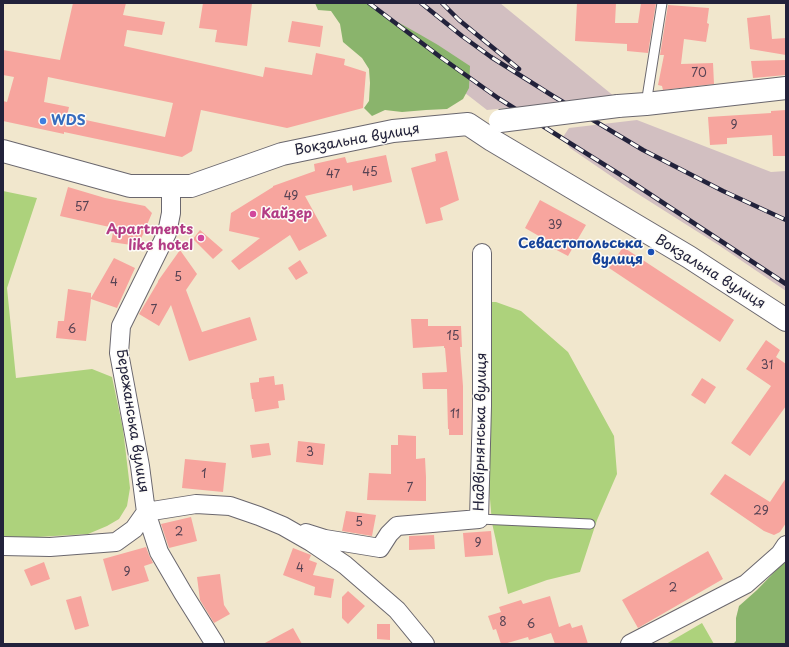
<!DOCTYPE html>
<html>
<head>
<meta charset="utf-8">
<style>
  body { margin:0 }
  #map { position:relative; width:789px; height:647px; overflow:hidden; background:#f1e7cd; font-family:"Playpen Sans",sans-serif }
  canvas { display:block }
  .frame { position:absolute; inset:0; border:4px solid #22223b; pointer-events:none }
</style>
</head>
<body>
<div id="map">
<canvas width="789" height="647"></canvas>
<div class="frame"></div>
</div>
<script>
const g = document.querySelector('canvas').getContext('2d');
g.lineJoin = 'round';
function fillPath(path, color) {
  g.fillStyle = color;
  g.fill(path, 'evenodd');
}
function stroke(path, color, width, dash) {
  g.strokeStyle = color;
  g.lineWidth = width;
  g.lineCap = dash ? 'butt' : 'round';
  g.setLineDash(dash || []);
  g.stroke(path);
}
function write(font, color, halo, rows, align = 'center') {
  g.font = font + ' "Playpen Sans",sans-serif';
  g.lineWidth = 3;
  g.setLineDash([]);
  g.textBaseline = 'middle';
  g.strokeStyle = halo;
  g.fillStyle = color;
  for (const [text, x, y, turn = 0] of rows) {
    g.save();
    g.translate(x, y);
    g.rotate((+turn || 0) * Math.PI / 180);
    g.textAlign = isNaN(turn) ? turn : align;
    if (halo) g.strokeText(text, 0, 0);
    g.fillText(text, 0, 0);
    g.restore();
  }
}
const industrial = new Path2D(`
  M349,3H500L615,97L487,110Z
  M637,120L771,172L786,171V291L720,246L627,187L570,148L563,137L569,128Z`);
const green = new Path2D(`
  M3,191L37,198L7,288L16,378L92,369L112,377L123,429L130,488L127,506L119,519L107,526L88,534L3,539Z
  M484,302H496L521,311L568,352L614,436L617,474L597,520L580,572L547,580L508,594L492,523L486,451Z
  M702,623L714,644H666Z`);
const forest = new Path2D(`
  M315,3H369L384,15L403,25L419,34L438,45L470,66L469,88L463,99L447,109L426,110L402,112L385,110L372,116L364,108L369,101L370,83L369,69L362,58L343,42L340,24L331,11L318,10Z
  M786,560V644H733L736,641V618L739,606L757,590Z`);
const building = new Path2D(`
  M73,3H126L123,15L165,22L162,35L127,30L124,46L263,77L265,67L312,75L316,53L345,59L344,65L366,72L363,108L287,128L201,110L192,151L182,157L64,132V134L3,121V101L7,102L14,77L3,75V50L60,60ZM48,77L173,103L165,137L67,116L69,107L44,102Z
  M203,3H252L247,46L215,42L217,30L199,28Z
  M577,3H616L615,23H638L641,3H656L648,53L627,51V44L575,41Z
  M668,5L709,8L707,23L709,24L706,42L684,39L681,64L713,63L714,84L663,90L662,86L658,85L664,55H660Z
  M770,15L772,39L786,38V55L750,49L747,18Z
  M292,21L323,26L320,47L288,42Z
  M786,60V75L753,78L751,61Z
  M786,110V156H773L772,135L727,138V144L710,145L708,117L771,113V111Z
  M447,151L459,200L440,208L443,220L426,224L411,168L436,161L435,154Z
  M386,155L392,182L353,191L352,185L305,196L327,236L299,251L290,235L239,270L231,261L260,238L229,231L231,213L273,187V186L315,171L314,164L345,157L347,163Z
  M68,187L105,198L145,206L152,213L138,246L111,242L114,228L60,216Z
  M540,200L586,225L568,256L549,246L551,243L525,228Z
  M200,230L223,250L213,259L193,239Z
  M623,247L734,320L720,342L609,268Z
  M180,250L197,274L186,290L202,332L250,317L257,340L189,361L171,305L159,326L139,314L158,282V281Z
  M114,258L135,268L117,308L91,299L86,341L56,338L58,321H64L68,289L91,293V298Z
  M300,260L308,273L296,280L288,268Z
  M411,319H428V326H461L462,347H460L463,386V435H449V429H448L447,389H423L422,373L447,372L445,348H444V346L413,348Z
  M766,340L780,350L776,357L786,364V406L750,456L731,443L771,386L746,369Z
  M274,376L275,385L283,384L285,400L278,401L279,408L255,412L253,399H252L250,383L259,382V378Z
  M702,378L716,387L705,404L691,395Z
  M398,435L416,436V459L425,458L426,477V501L367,500L369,473L391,474V445H398Z
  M298,441L325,444L323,465L296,462Z
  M269,443L271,455L252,458L250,445Z
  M185,459L226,463L223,492L182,488Z
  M725,474L770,502L786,478V523L780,532L774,535L764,531L710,494Z
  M346,511L376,515L372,536L342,531Z
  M191,517L197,541L169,548L161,524Z
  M491,531L493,555L465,557L463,533Z
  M434,535L435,549L409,550V536Z
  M146,547L149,555L153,563L144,566L149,581L112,591L103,559Z
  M293,548L311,555L309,560L317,563L313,575L334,579L331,598L314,595L315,587L283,575Z
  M708,551L723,579L638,628L622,600Z
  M44,562L50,579L31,586L24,570Z
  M220,574L224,605L230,614L214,623L200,600L197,577Z
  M348,591L365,606L348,624L342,618V597Z
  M81,596L89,626L75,630L66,600Z
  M550,596L559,627L570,623L572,628L582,625L588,644H555L551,633L529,640L528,637L504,644H501L496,629L493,630L488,616L501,612L499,607L521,600L523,604Z
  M377,624H390V640L377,639Z
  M293,628L302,644H263Z`);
const service = new Path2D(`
  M646,104L662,3
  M479,519L590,524`);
const minor = new Path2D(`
  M306,533L325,539L380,548L389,534L397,526L479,519L482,406V253
  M3,546L50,547L116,542L134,529L146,512L140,466L119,353L121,326L167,233L171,213V186
  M215,644L183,593L159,552L146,512L196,504L230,506L259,516L283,526L311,542L345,565L397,610L425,644
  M630,644L746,584L780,554L786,545`);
const tertiary = new Path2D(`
  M618,106L646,104L786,88`);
const primary = new Path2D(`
  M3,151L130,186H191L282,154L393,131L468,124L492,140L689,257L786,320`);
const rail = new Path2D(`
  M369,3L439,56L498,98L624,177L786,284
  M421,3L462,36L491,57L553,96L643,150L723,191L786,220
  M442,3L459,20L519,69`);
const tertiaryBridge = new Path2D(`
  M500,121L618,106`);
const markers = [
  [43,121,4,"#3f7fe0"],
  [253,214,4,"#d1479c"],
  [201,238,4,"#d1479c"],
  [651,252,4,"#1a4fb4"]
];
const numberNames = [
  ["70",699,74],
  ["9",734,126],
  ["45",370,173],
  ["47",333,175],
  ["49",291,197],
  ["57",82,208],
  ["39",555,226],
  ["5",178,278],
  ["4",114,283],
  ["7",154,311],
  ["6",72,330],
  ["15",453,337],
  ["31",767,366],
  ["11",455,415],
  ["3",310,453],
  ["1",204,475],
  ["7",410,489],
  ["29",761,512],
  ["5",359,523],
  ["2",179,533],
  ["9",478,544],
  ["4",300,569],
  ["9",127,573],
  ["2",673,589],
  ["8",503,623],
  ["6",531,625]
];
const shopNames = [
  ["WDS",51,121]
];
const streetNames = [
  ["Вокзальна вулиця",357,140,-10],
  ["Вокзальна вулиця",710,272,32],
  ["Бережанська вулиця",132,421,81],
  ["Надвірнянська вулиця",481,432,-89]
];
const hotelNames = [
  ["Кайзер",261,214],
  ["Apartments",193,230,"right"],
  ["like hotel",193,246,"right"]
];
const transitNames = [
  ["Севастопольська",643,244],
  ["вулиця",643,260]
];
fillPath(industrial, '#d2bfc1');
fillPath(green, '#add27c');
fillPath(forest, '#8ab46c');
fillPath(building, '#f7a59e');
stroke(service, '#6a676e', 11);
stroke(minor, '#6a676e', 20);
stroke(tertiary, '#6a676e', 24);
stroke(primary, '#6a676e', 24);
stroke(service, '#fff', 9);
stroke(minor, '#fff', 18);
stroke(tertiary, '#fff', 22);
stroke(primary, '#fff', 22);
stroke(rail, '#22223b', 4.5);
stroke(rail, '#fdfcf7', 3, [9]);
stroke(tertiaryBridge, '#6a676e', 24, []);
stroke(tertiaryBridge, '#fff', 22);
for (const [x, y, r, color] of markers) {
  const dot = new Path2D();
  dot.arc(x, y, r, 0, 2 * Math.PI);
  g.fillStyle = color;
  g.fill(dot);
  stroke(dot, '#fdfcf7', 1.5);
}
write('12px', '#574354', null, numberNames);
write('bold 14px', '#366cbe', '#fdfcf7', shopNames, 'left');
write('14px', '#22223b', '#fdfcf7', streetNames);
write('bold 14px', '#b23c85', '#fdfcf7', hotelNames, 'left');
write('bold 14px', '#164399', '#fdfcf7', transitNames, 'right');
</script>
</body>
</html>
